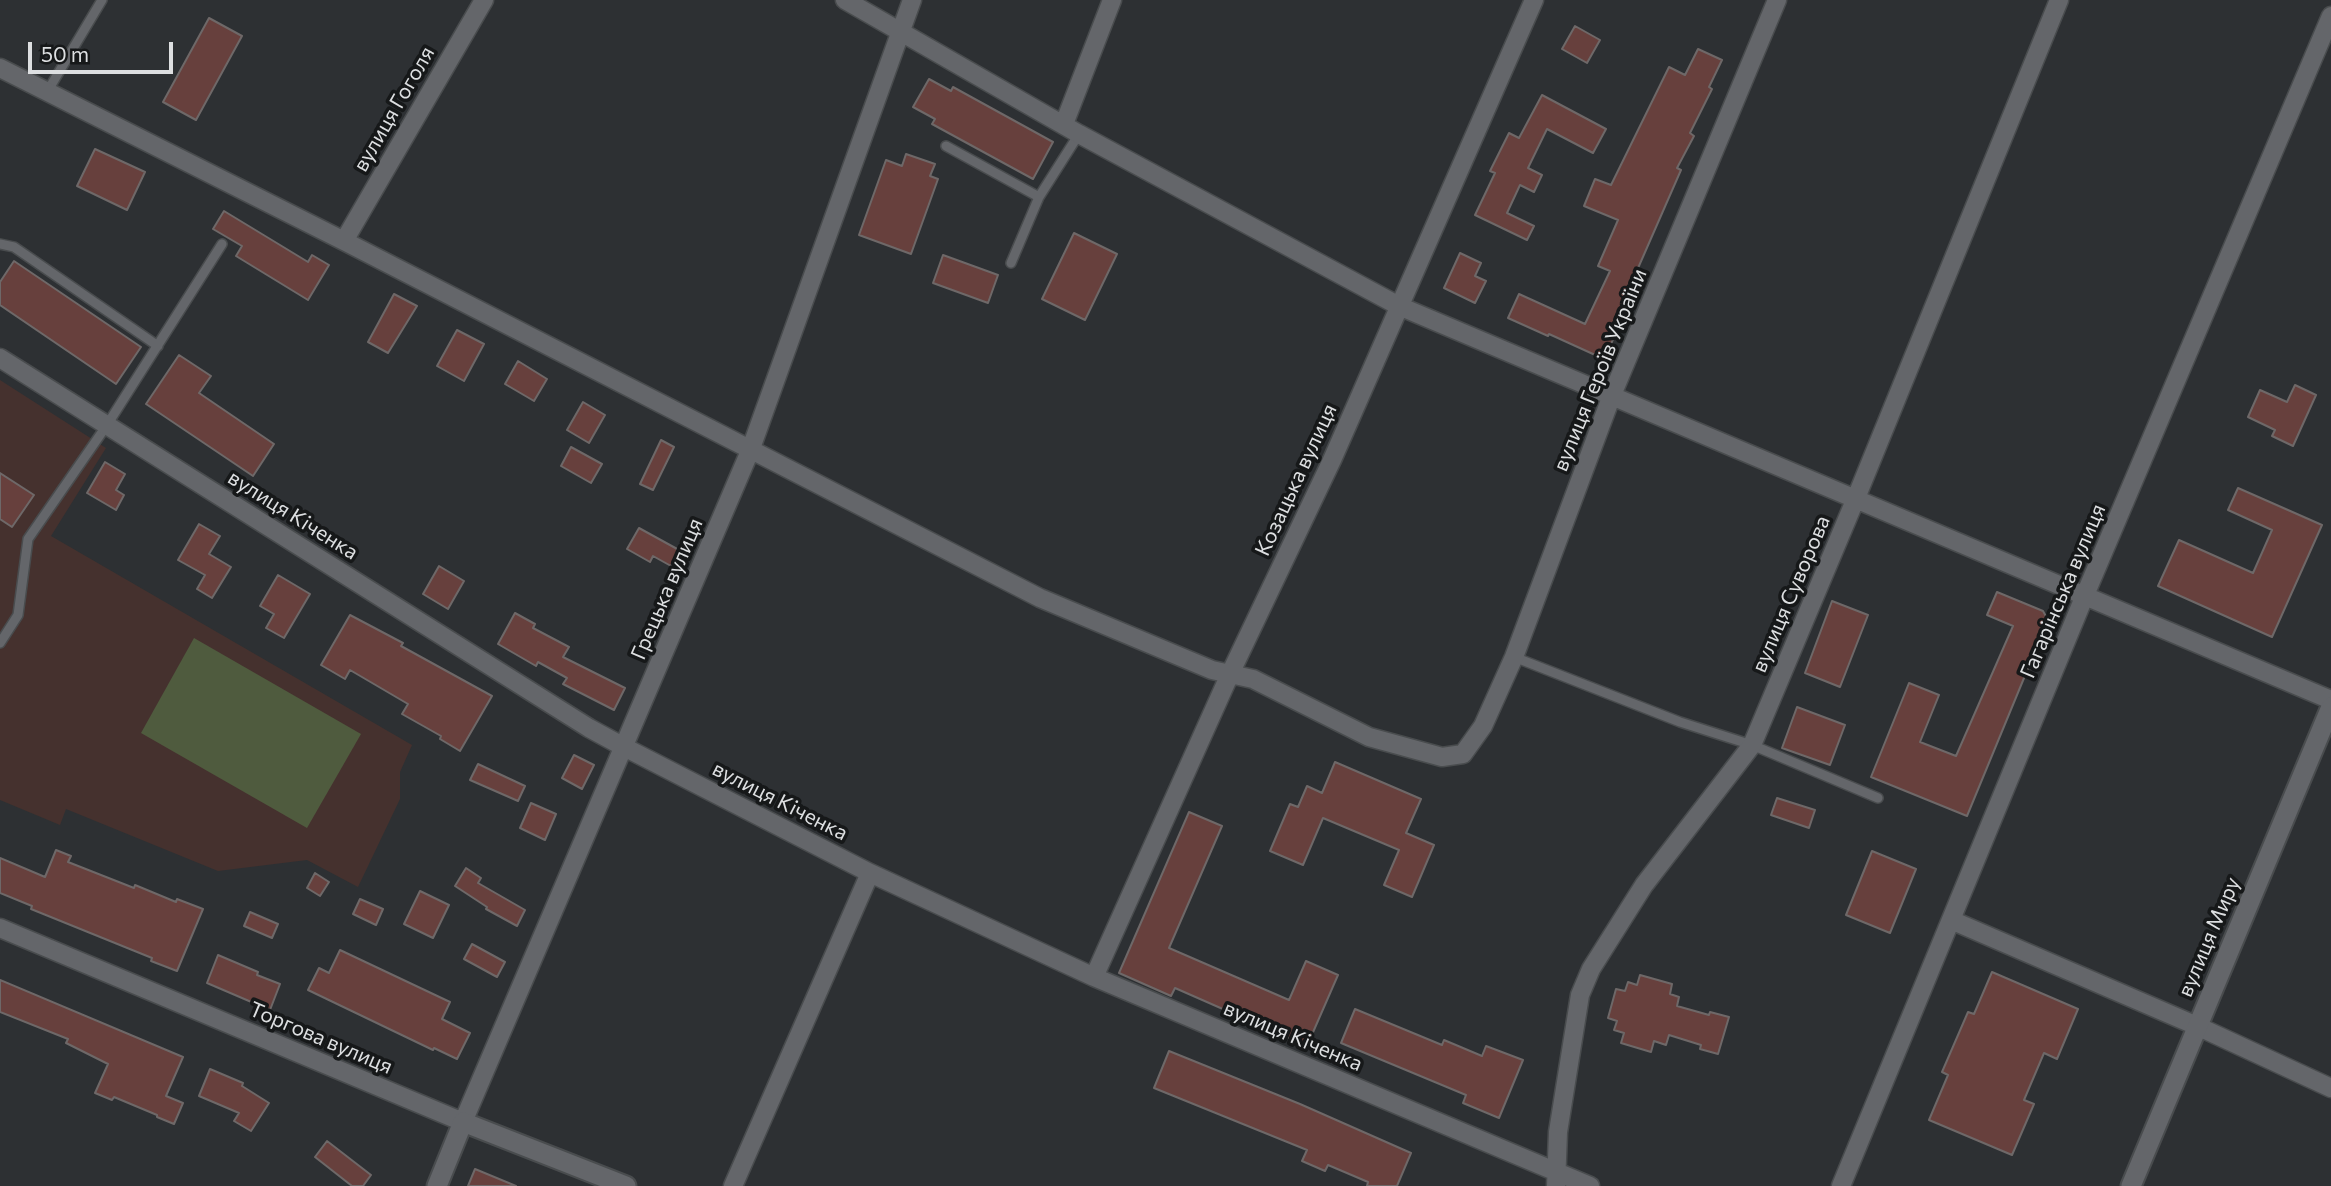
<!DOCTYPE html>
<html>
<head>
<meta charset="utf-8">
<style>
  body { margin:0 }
  #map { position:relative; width:2331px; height:1186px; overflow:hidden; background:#2d3033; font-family:Commissioner,sans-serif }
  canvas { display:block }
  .scale { position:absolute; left:28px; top:42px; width:145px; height:32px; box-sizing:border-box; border:4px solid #dddfe1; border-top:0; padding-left:9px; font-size:21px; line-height:24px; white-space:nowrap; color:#dddfe1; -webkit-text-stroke:5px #161819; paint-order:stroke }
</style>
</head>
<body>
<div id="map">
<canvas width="2331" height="1186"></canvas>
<div class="scale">50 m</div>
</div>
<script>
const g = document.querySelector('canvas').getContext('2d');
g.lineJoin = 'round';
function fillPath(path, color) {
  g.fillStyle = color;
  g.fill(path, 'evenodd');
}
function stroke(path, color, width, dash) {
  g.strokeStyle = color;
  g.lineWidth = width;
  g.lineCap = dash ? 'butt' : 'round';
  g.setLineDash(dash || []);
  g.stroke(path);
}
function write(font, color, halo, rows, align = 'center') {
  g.font = font + ' Commissioner,sans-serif';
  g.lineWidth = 7;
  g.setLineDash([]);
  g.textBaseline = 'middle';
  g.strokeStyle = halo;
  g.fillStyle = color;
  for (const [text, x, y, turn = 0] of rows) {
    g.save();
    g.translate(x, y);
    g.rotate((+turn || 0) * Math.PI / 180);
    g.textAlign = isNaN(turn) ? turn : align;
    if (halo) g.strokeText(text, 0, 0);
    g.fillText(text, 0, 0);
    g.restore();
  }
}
const education = new Path2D(`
  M0,380L106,448L51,536L412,745L400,772V799L358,887L307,860L218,871L66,809L60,825L0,800Z`);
const green = new Path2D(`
  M194,638L361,734L307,828L141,733Z`);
const building = new Path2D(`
  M209,18L242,36L196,120L163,102Z
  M1575,26L1600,40L1587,63L1562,49Z
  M1698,49L1722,60L1709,87L1712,89L1690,133L1694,136L1677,168L1681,170L1628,291L1634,294L1604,359L1549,334L1548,336L1508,318L1519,294L1585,324L1610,271L1598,266L1618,220L1584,206L1595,179L1611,185L1669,67L1685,75Z
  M929,79L951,91L953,87L1053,142L1033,179L932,124L935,119L913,107Z
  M1542,95L1606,129L1593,153L1547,129L1528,168L1542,175L1534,192L1520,185L1507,213L1534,226L1527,240L1475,215L1495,173L1490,171L1509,133L1519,138Z
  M95,149L145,172L127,210L77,186Z
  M906,154L935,164L930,176L938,179L911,254L859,235L886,160L902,166Z
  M224,211L308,262L312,255L329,265L308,300L236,256L242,246L213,229Z
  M1074,233L1117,254L1085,320L1042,299Z
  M1460,253L1481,263L1475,276L1486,281L1475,303L1444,288Z
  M943,255L998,275L988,303L933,283Z
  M14,261L141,347L116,384L0,305V282Z
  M394,294L417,306L388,353L368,342Z
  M457,330L484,344L464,381L437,366Z
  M179,355L211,376L199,393L274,444L253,476L146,404Z
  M518,361L547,379L534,401L505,384Z
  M2295,385L2316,395L2293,446L2272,436L2275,430L2248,417L2260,390L2287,402Z
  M583,402L605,415L589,443L567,430Z
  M661,440L674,447L653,490L640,484Z
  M571,447L602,464L591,483L561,466Z
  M105,462L125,474L116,490L124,495L116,510L87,493Z
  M0,473L34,495L12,527L0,519Z
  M2238,488L2322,525L2272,637L2158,586L2179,540L2253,573L2272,530L2228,510Z
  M199,524L220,536L209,554L231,567L212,598L197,589L205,575L178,560Z
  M639,528L679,550L671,566L653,556L650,562L627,549Z
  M439,566L464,581L448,609L423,594Z
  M278,575L310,594L284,638L266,628L274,614L260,606Z
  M1997,592L2043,611L2048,620L1967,816L1871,777L1909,683L1939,695L1920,742L1956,756L2013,626L1987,615Z
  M1832,601L1868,615L1840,687L1805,673Z
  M515,613L535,624L533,628L569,647L563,657L625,688L614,710L563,684L567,678L538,662L536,666L498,644Z
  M350,615L403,643L401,646L492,696L460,751L440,739L441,736L402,714L408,704L350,670L345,679L321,665Z
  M1797,707L1845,725L1830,765L1782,748Z
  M574,755L594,765L582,789L562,778Z
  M1335,762L1421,799L1406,833L1434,845L1412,897L1384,885L1399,850L1323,818L1303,865L1270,851L1290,804L1298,807L1307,786L1322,793Z
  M478,764L525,786L518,801L470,780Z
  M1777,798L1815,810L1809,828L1771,815Z
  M531,803L556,814L545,840L520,828Z
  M1189,812L1222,826L1169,948L1289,1000L1306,961L1338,975L1307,1046L1175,988L1171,996L1119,973Z
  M56,850L71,856L68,862L134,888L135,885L176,902L177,899L203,909L177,971L151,961L152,958L31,909L32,906L0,893V858L45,877Z
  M1872,851L1916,869L1890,933L1846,915Z
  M466,868L481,878L478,883L525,910L517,926L486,909L487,907L455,886Z
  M315,873L329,882L320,896L307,888Z
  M420,891L449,905L433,938L404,924Z
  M360,899L383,909L376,925L353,914Z
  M250,912L278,924L272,938L244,926Z
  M472,944L505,962L497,977L464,959Z
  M340,950L450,1002L442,1019L470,1033L457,1059L434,1048L433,1050L308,990L319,968L329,973Z
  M218,955L258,972L257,975L280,984L270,1010L207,983Z
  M1992,972L2078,1009L2057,1059L2044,1053L2024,1100L2034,1104L2012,1155L1929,1120L1948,1075L1942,1072L1968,1012L1974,1014Z
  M1640,975L1672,984L1670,994L1679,997L1677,1006L1709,1015L1710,1012L1729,1017L1718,1054L1700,1049L1701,1045L1669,1035L1666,1045L1654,1041L1651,1052L1621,1043L1624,1033L1614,1030L1617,1021L1608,1018L1616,989L1625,991L1628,982L1637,985Z
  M0,980L183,1057L166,1096L183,1103L174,1124L157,1117V1115L114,1097L112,1100L95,1093L108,1064L66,1043L68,1039L0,1012Z
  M1355,1009L1442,1045L1444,1040L1482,1056L1486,1046L1523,1060L1499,1118L1463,1103L1466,1095L1341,1043Z
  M1169,1051L1300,1104L1411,1153L1397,1186H1367L1368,1182L1328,1165L1325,1171L1302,1161L1307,1150L1154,1088Z
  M210,1069L243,1083L242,1086L269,1103L251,1131L234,1121L239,1113L199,1096Z
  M327,1141L371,1175L363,1186H352L315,1157Z
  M475,1169L516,1186H468Z`);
const service = new Path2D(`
  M47,92L102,0
  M946,146L1039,197
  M0,244L14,247L158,346
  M1011,263L1039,197L1079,134
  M0,643L18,615L28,539L107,425L222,244
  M1514,657L1680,722L1752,745L1878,798`);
const minor = new Path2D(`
  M845,0L1079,134L1399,306L2331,700
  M0,68L344,241L1040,598L1212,670L1253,679L1369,737L1442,757L1463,754L1483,726L1514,657L1612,395L1777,0
  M1064,124L1112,0
  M344,241L484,0
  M0,358L589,728L624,747L870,873L1094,977L1590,1186
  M1951,920L2197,1026L2331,1088
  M0,928L463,1122L750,451L912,0
  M1094,977L1230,674L1332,460L1534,0
  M733,1186L870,873
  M1556,1186L1558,1132L1580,995L1591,969L1644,885L1752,745L1856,498L2059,0
  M1841,1186L2085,595L2331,16`);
const secondary = new Path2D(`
  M437,1186L463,1122L626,1186
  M2131,1186L2331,707`);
const streetNames = [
  ["вулиця Гоголя",394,109,-60],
  ["вулиця Героїв України",1600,370,-68],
  ["Козацька вулиця",1296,480,-65],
  ["вулиця Кіченка",293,515,32],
  ["Грецька вулиця",667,589,-67],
  ["Гагарінська вулиця",2063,591,-67],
  ["вулиця Суворова",1791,594,-67],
  ["вулиця Кіченка",780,801,27],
  ["вулиця Миру",2209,937,-67],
  ["вулиця Кіченка",1293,1036,23],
  ["Торгова вулиця",321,1038,23]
];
fillPath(education, '#45312e');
fillPath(green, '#4f5b3e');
fillPath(building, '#67403d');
stroke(building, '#6e6868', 2);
stroke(service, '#494c4e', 12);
stroke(minor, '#494c4e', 21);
stroke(secondary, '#494c4e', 23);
stroke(service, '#64666a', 9);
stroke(minor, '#64666a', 18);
stroke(secondary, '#64666a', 19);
write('21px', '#dddfe1', '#161819', streetNames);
</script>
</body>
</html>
